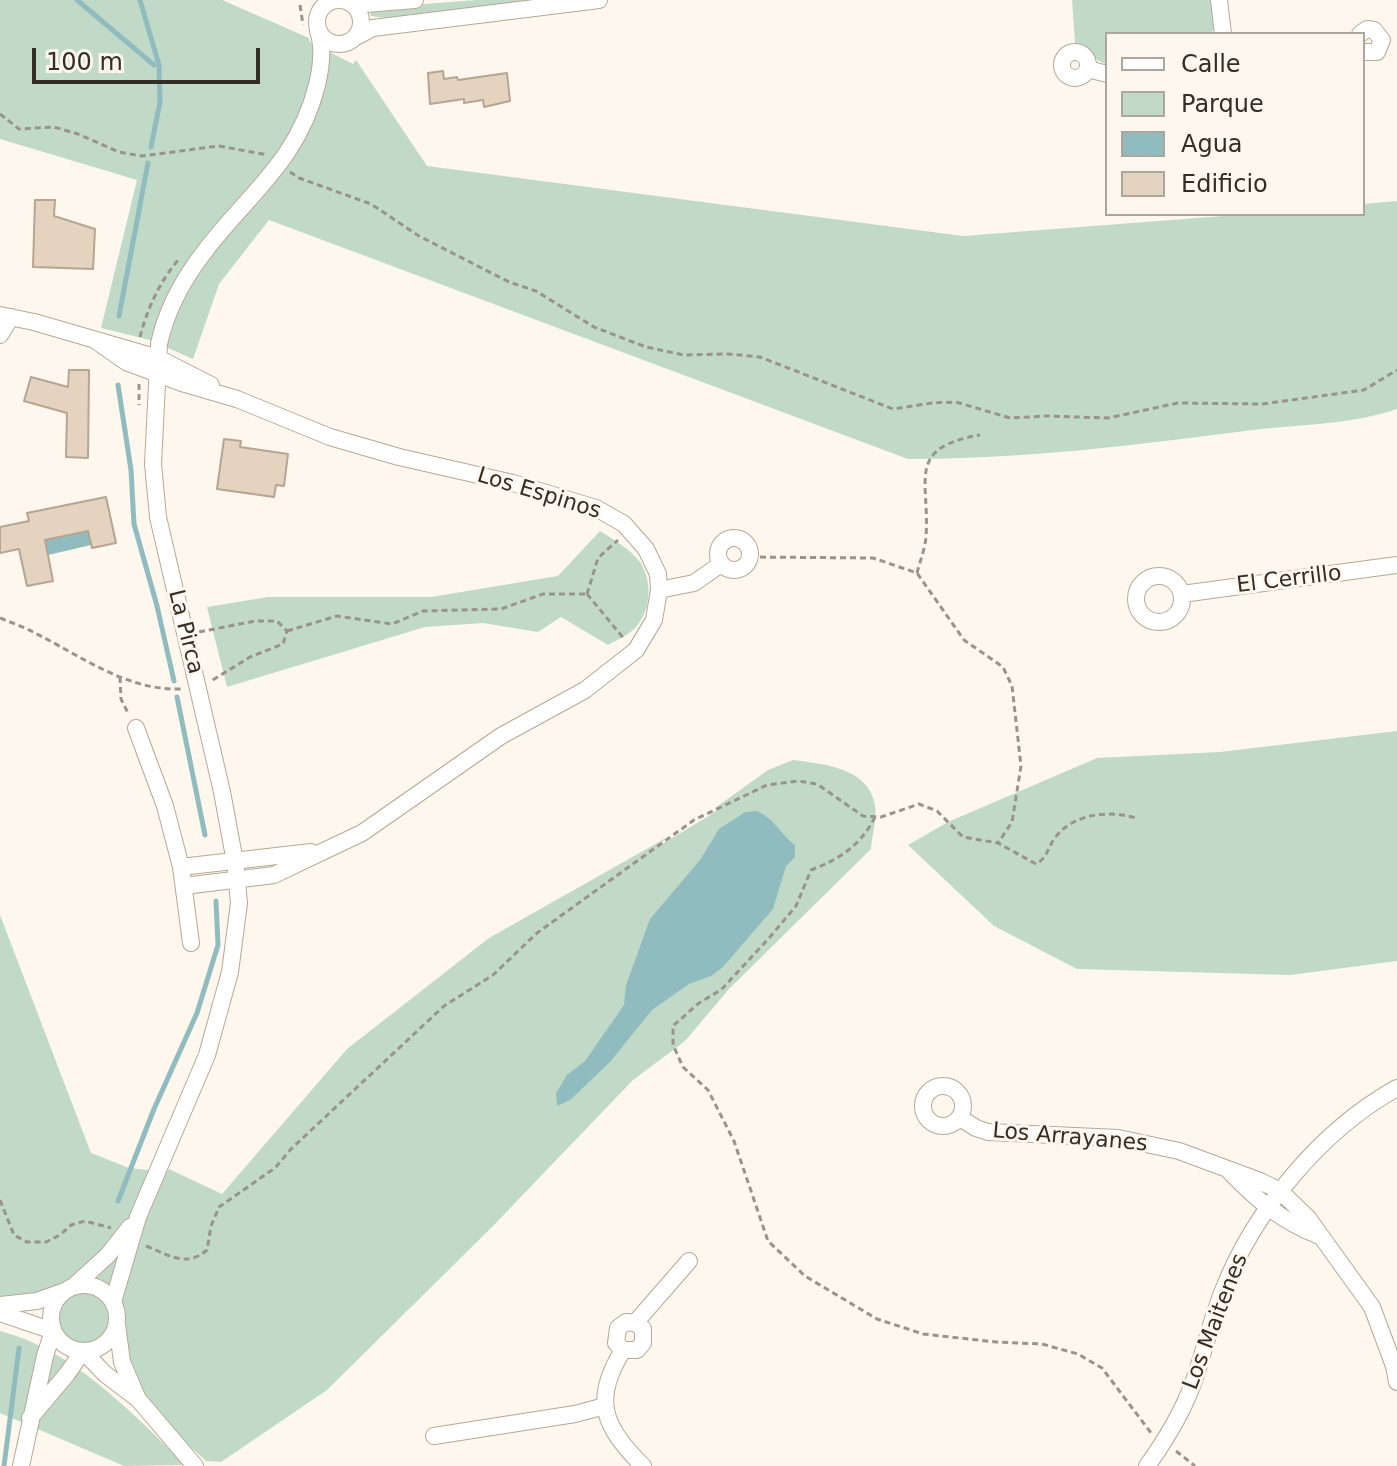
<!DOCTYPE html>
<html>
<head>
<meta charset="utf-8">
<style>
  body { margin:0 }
  #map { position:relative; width:1397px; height:1466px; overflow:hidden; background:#fdf7ee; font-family:"DejaVu Sans",sans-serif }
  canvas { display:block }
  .legend { position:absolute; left:1105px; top:32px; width:260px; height:184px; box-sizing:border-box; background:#fdf7ee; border:2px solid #aca69e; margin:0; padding:10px 14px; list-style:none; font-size:24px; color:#332d25 }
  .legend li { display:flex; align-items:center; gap:16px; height:40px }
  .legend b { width:40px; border:2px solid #aca69e }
  .scale { position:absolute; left:32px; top:48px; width:228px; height:36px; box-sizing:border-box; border:4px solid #332d25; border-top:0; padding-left:10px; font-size:24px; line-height:28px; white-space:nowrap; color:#332d25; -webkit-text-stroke:6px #fdf7ee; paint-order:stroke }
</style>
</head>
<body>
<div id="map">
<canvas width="1397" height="1466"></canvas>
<ul class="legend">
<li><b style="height:10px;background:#fff"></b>Calle</li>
<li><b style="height:22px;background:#c0dac7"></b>Parque</li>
<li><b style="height:22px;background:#90bcbf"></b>Agua</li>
<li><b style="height:22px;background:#e4d4bf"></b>Edificio</li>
</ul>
<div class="scale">100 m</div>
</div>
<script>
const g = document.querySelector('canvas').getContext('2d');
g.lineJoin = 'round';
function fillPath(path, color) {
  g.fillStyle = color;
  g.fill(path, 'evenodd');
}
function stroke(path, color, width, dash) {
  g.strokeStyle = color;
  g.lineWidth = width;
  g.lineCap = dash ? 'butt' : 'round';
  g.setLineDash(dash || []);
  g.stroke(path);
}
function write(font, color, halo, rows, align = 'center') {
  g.font = font + ' "DejaVu Sans",sans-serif';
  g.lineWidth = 6;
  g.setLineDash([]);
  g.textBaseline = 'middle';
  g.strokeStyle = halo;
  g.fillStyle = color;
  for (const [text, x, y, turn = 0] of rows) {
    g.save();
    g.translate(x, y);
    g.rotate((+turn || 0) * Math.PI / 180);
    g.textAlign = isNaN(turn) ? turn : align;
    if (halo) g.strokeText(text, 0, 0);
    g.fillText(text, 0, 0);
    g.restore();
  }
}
const green = new Path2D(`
  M0,0H222L309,38L310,42L353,64L356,60L427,166L963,236L1249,214H1363V204L1397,201V409C1351,425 1301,424 1253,430C1136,445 1026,459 908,459L269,220L219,284L193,359L150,340L101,328L137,180L0,139Z
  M477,0H549C521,3 386,25 370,15L372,8Z
  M1072,0H1211L1214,29L1210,34H1107V64C1093,61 1088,49 1075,43Z
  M600,531C613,539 630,549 640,562C653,582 651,611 635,628C628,635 617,640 608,645L561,617L538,632L483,623L425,627L227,687L207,607L268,597H431L558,576Z
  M1397,731V961L1290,975L1077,969L994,926L908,845L948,822L1097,758L1220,752Z
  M793,760C823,764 868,767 875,805C877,818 872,835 871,849L729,989L685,1041L633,1080L492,1227L327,1390L221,1462L206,1461L165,1424L142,1391L126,1353L121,1307L108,1288L74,1280L41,1293L0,1298V915L91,1153L129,1168L167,1172L169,1169L222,1194L347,1049L489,938L666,838L657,847L712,814L717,810L715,808L768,770Z
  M55 1318a29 29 0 1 1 58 0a29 29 0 1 1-58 0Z
  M0,1331C72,1349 134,1414 185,1465L124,1466L0,1413Z`);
const water = new Path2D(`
  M86,520L91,545L48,555L43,532Z
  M757,811C775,819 780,834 795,845V857L786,866L773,909L723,967L711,976L689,984L652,1010L610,1062L570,1100L557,1106L556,1093L567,1075L585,1061L624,1005L626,985L650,919L700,860L719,829L745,812Z`);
const stream = new Path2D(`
  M77,0L154,65
  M140,0L159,65L160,102L151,147
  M119,316L148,163
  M118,385L131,470L134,524L157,606L174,681
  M177,697L205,835
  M118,1201L154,1109L197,1013L218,945L216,901
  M4,1466L19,1348`);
const building = new Path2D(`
  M443,71L444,79L457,77L458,80L507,73L510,101L484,107L483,100L464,103V99L430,104L428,73Z
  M35,200H55L54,216L95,229L93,269L33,267Z
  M69,370H89L88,458L66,457L67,413L24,401L31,377L68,387Z
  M224,439L241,441L240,447L288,454L284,486L276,485L274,497L217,489Z
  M106,497L116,543L92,548L88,531L45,540L53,581L27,586L19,549L0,553V527L29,521L27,513Z`);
const path = new Path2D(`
  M300,5L303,25
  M0,114L19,129L54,127L78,134L119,152L142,156L219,146L268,155
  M290,172L299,178L371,204L419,236L509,282L536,291L594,327L646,347L684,355L728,354L760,357L893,409L932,403L956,402L1010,418L1046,416L1108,418L1178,403L1262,404L1364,390L1397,370
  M140,337C147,309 160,281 179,259
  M139,384V405
  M750,557L873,558L917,573L964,640L1003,667L1012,686L1021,766L1012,822L998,843
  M917,573C920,561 925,549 926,537C930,479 905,448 980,435
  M587,594L598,558L618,540
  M587,594L625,640
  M0,618C12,623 24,627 35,633C81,656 127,691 181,689
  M287,631L337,616L392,624L423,611L501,609L543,594H587
  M199,632L255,621H277L287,631L283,644L250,657L211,681
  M120,677L121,699L129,715
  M875,817C861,845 840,859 811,870L796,906L770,937L721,990L699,1003L673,1026V1045L683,1067L708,1090L734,1141L768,1241L805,1276L877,1319L923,1334L996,1342L1042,1344L1078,1354L1102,1368L1151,1433
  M0,1200L14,1235L27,1242H46L60,1235L71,1225L85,1221L111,1228
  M146,1246C169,1255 186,1268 207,1250L211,1226L219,1207L275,1168L291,1149L444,1006L493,975L537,933L694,820L767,785L798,781L817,784L863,816L881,817L919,804L937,811L963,837L998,843L1036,864C1047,858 1047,850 1054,839C1073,813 1108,810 1136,818
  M1176,1451L1195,1466`);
const minor = new Path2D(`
  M1219,0L1223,34
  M317 22a22 22 0 1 1 44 0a22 22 0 1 1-44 0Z
  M353,5L415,0
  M1360,34L1367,29L1374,30L1382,40L1377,52H1363
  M354,38L373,28L599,0
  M1062 65a13 13 0 1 1 26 0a13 13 0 1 1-26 0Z
  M1088,69L1107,74
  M0,315L34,322L158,358L211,385
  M0,335L11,317
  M96,341L126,362L182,383L237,399L330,437L399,457L513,483L596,508L624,524L646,549L658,574L659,590L654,620L636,650L585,690L501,736L362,833L324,851L274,875L184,886
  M718 554a16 16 0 1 1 32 0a16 16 0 1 1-32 0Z
  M1136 599a23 23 0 1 1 46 0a23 23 0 1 1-46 0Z
  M659,590L694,583L721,564
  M1182,594L1397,565
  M136,728L165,806L181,867L191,943
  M181,867L311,852
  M923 1106a20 20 0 1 1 40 0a20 20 0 1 1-40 0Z
  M960,1118L976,1128L988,1132L1118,1138L1179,1151L1260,1181L1280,1191L1308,1218L1372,1307L1394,1366L1397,1382
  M1229,1171C1256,1199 1282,1222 1320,1236
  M51 1318a33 33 0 1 1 66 0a33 33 0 1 1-66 0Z
  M74,1286L108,1255L130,1227
  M113,1302L138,1217L207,1055L230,972L239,903L235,862L222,792L158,517L153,464L159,344C166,311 184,278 205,251C249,193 298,161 317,85C321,68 324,48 318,31
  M0,1305L37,1301L62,1292
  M0,1313L53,1331L45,1356L21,1466
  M635,1323L643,1329V1343L637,1350H623L616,1343L618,1328L626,1322L635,1323L689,1261
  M117,1324L122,1362L137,1397
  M623,1350C592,1400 603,1426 643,1466
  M30,1418L67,1374L83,1351L105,1374L138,1399L195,1466
  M434,1436L575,1414L605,1406
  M1147,1466C1165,1441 1181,1415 1192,1386C1203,1356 1210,1324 1222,1293C1253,1212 1321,1130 1397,1088`);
const streetNames = [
  ["Los Espinos",539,494,17],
  ["El Cerrillo",1289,580,-7],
  ["La Pirca",185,632,76],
  ["Los Arrayanes",1070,1138,5],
  ["Los Maitenes",1216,1322,-69]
];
fillPath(green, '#c0dac7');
fillPath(water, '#90bcbf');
stroke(stream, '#90bcbf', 5);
fillPath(building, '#e4d4bf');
stroke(building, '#b5a592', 2);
stroke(minor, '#b7a894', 18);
stroke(path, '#99938b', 3, [6, 4]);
stroke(minor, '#fff', 16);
write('22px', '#332d25', '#fdf7ee', streetNames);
</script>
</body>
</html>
